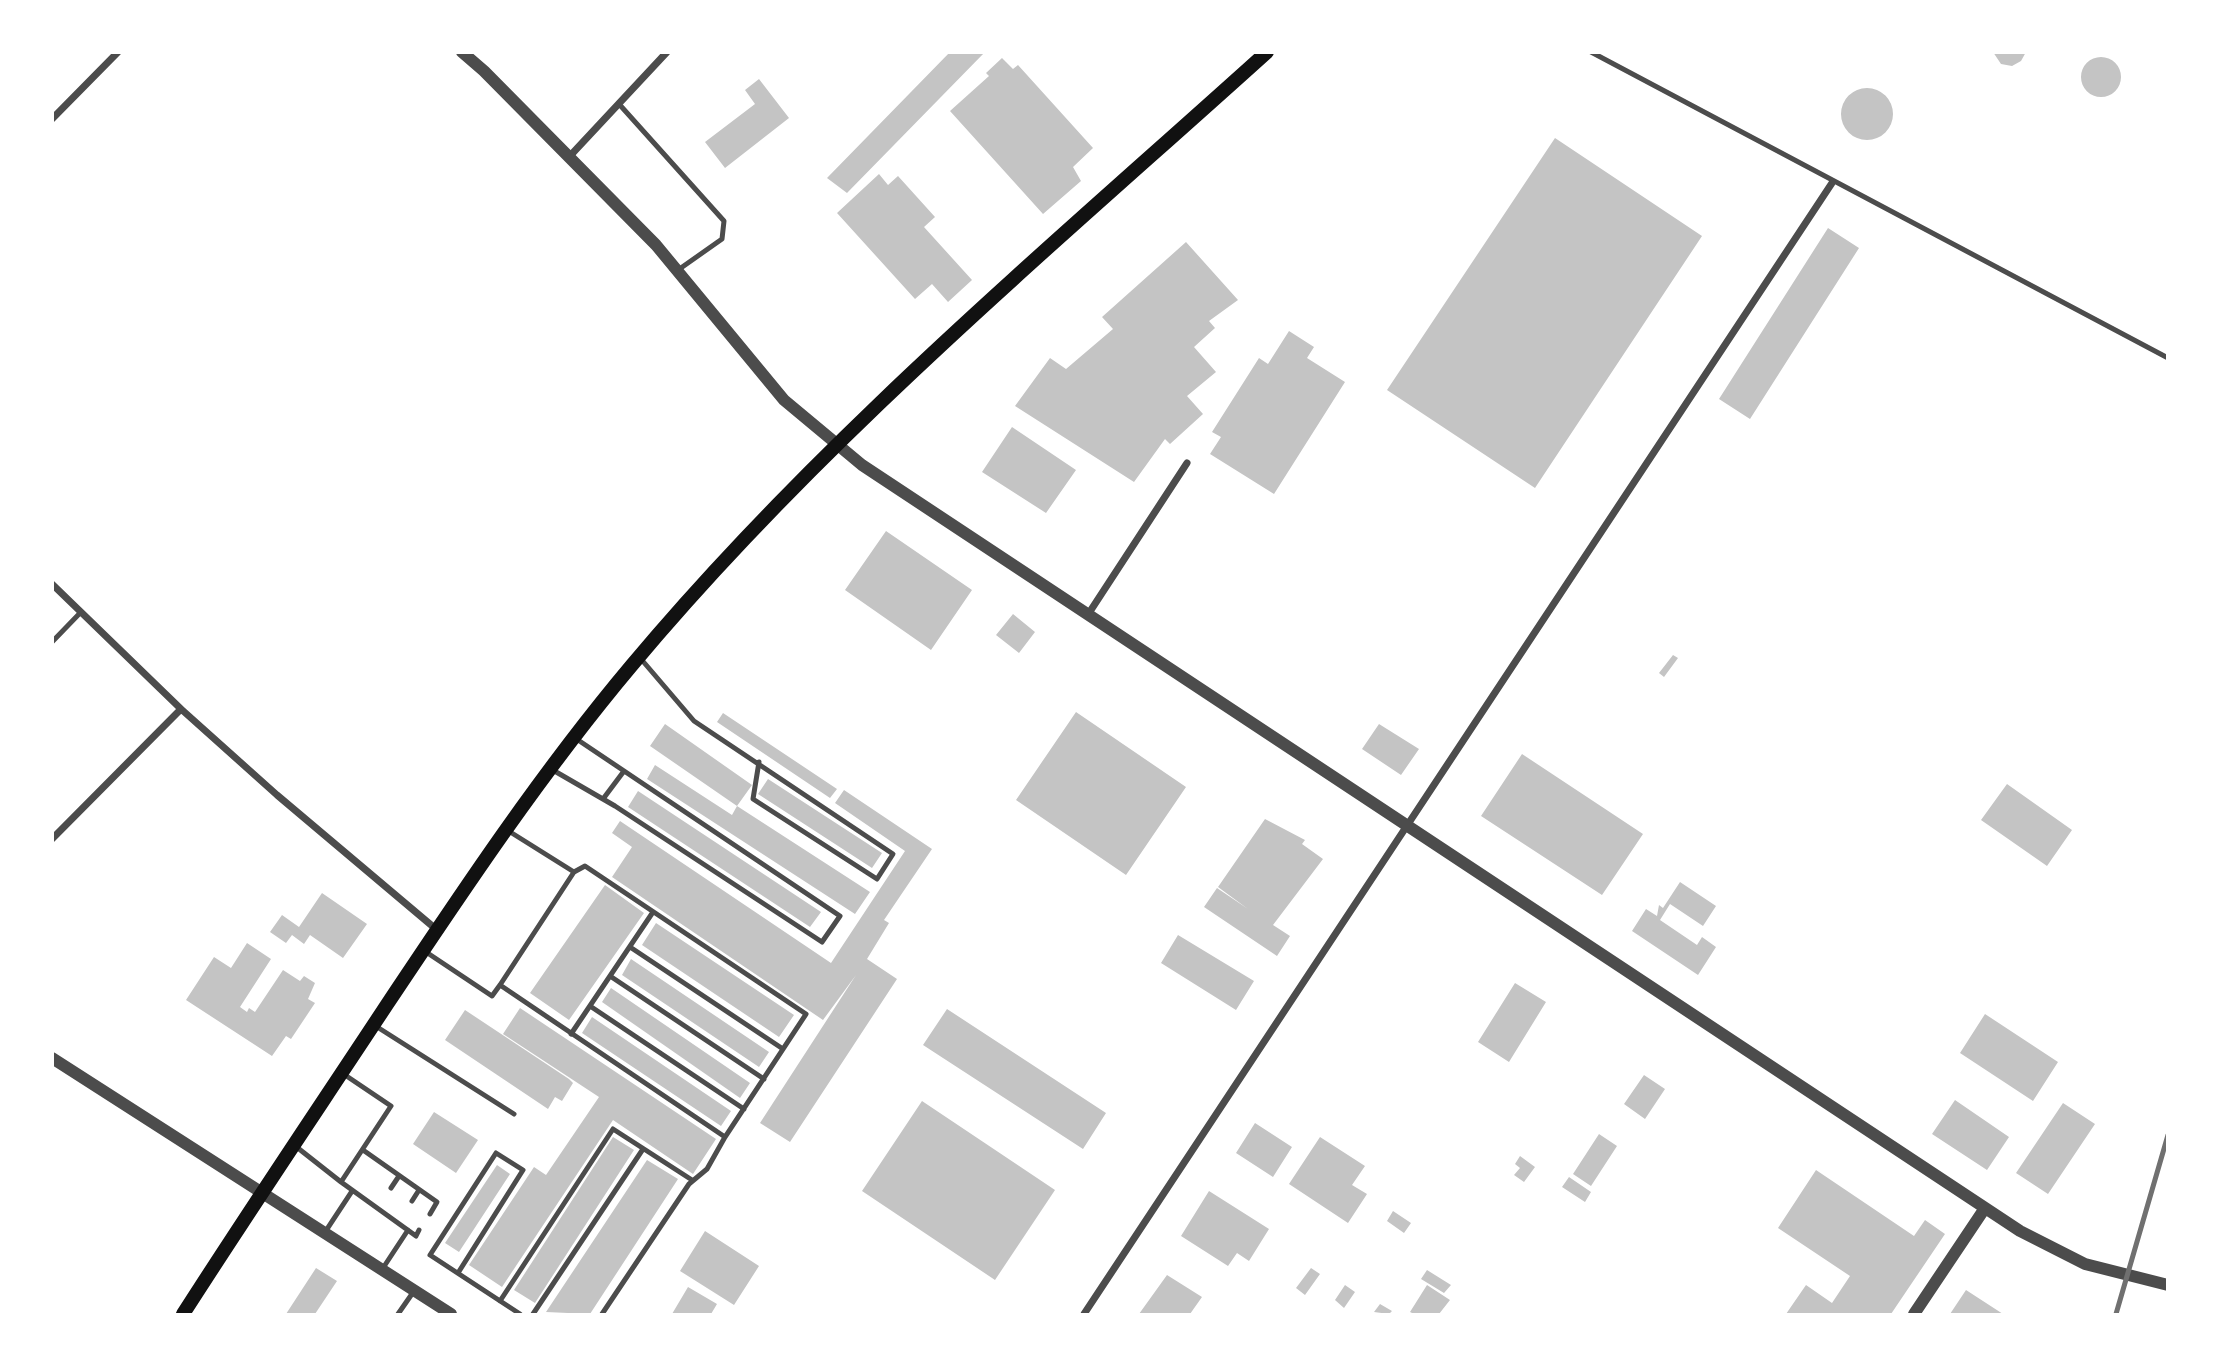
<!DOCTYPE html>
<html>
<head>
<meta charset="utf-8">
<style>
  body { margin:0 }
  #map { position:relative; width:2220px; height:1367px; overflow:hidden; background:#fff; font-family:"Open Sans",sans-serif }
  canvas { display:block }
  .frame { position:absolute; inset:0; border:54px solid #fff; pointer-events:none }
</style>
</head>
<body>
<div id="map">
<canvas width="2220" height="1367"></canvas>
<div class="frame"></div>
</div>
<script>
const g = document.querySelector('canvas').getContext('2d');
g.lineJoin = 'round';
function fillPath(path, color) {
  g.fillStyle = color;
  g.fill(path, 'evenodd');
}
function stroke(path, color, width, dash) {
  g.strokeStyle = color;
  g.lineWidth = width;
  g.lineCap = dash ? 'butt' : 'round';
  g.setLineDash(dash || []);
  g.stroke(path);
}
const building = new Path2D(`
  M950,52H985L847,193L827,178Z
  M1993,52H2026L2021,61L2012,66L2001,64Z
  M2081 77a20 20 0 1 1 40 0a20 20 0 1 1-40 0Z
  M1002,58L1013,69L1018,65L1093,148L1073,167L1081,181L1043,214L950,111L989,76L986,73Z
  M759,79L789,118L725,168L705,142L755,104L745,90Z
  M1841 114a26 26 0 1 1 52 0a26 26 0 1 1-52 0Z
  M1555,138L1702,236L1535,488L1387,390Z
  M879,174L888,185L898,176L935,217L924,227L972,280L948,302L932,284L915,299L837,213Z
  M1828,228L1859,248L1750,419L1719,399Z
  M1186,242L1238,300L1209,321L1215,328L1194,347L1216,372L1187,396L1203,414L1170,444L1165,439L1134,482L1015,406L1050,358L1066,369L1113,329L1102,317Z
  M1289,331L1314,347L1307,358L1345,382L1274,494L1210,454L1221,437L1212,432L1259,358L1268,364Z
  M1012,427L1076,470L1046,513L982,472Z
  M886,531L972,590L931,650L845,590Z
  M1013,614L1035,632L1019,653L996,635Z
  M1673,655L1678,658L1664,677L1659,673Z
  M1076,712L1186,787L1126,875L1016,800Z
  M723,713L837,789L830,798L717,722Z
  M665,724L752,785L737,806L650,746Z
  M1379,724L1419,749L1401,775L1362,749Z
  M1522,754L1643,834L1602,895L1481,816Z
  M655,765L732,815L737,806L870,892L855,914L647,779Z
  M768,779L882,853L872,868L758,794Z
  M2007,784L2072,830L2047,866L1981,820Z
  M844,790L932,849L884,920L889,923L867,959L897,979L790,1142L760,1123L856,975L823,1020L612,877L632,847L612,833L620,821L831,963L905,851L835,803Z
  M638,791L821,912L810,927L628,807Z
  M1265,819L1305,840L1302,844L1323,859L1273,925L1290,936L1277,956L1204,907L1217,888L1248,909L1218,887Z
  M1680,882L1716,906L1703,926L1670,904L1660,920L1697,945L1702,937L1716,947L1698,975L1632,931L1646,909L1657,916L1659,905L1663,908Z
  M605,885L644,913L569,1020L530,993Z
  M322,893L367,924L343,958L310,935L304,944L292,935L286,943L270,932L282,915L299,927Z
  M656,923L794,1015L779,1037L642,945Z
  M1178,935L1254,981L1236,1010L1161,963Z
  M247,943L271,959L240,1007L247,1012L249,1008L255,1012L283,970L300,981L304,976L315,983L308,999L315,1003L291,1039L286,1036L272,1056L186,1000L214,957L231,968Z
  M631,959L769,1052L759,1067L622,975Z
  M1515,983L1546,1002L1509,1062L1478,1042Z
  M611,988L750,1083L740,1098L602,1002Z
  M520,1008L716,1139L693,1174L613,1120L502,1287L469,1265L534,1167L546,1175L599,1097L503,1034Z
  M947,1009L1106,1113L1083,1149L923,1045Z
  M465,1010L569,1079L573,1083L562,1101L555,1097L548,1109L445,1040Z
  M1985,1014L2058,1062L2033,1101L1960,1053Z
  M592,1017L731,1111L721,1126L582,1033Z
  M1644,1075L1665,1089L1645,1119L1624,1104Z
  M1955,1100L2009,1137L1987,1170L1932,1134Z
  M922,1101L1055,1190L995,1280L862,1191Z
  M2063,1103L2095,1124L2048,1194L2016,1173Z
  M434,1112L478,1140L456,1173L413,1144Z
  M1255,1123L1292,1147L1273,1177L1236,1153Z
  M1599,1134L1617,1146L1591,1186L1573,1174Z
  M613,1137L634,1150L535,1303L514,1290Z
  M1320,1137L1365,1166L1352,1185L1367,1194L1348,1223L1289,1184Z
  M1520,1156L1535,1167L1524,1182L1514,1175L1520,1168L1515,1164Z
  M647,1160L678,1179L590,1314L546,1312Z
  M497,1165L510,1174L459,1252L445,1243Z
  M1816,1170L1914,1236L1925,1220L1945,1234L1891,1314H1786L1806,1285L1832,1303L1850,1276L1778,1228Z
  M1569,1177L1591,1192L1585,1202L1562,1187Z
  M1209,1191L1269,1229L1249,1261L1237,1253L1228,1266L1181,1236Z
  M1393,1211L1411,1223L1404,1233L1387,1221Z
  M705,1231L759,1266L734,1305L680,1271Z
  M316,1268L337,1281L315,1314H286Z
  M1311,1268L1320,1274L1305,1295L1296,1288Z
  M1427,1270L1451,1285L1444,1293L1421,1279Z
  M1167,1275L1202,1297L1190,1314H1139Z
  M1345,1285L1355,1292L1344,1308L1335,1300Z
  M1427,1285L1450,1300L1439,1314H1414L1410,1312Z
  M688,1287L717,1304L711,1314H672Z
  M1966,1290L2003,1314H1950Z
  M1380,1304L1392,1311L1389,1314L1374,1312Z`);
const service = new Path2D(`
  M1591,52L2168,358
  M619,104L724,221L722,239L678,270
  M52,642L81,612
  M641,659L694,721L893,854L877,879L753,799L759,762
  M551,769L615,806L822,942L840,916L575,738
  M603,799L624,771
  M630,947L783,1049
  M426,952L492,996L500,985L574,872L507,830
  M610,976L764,1079
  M500,985L725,1137L806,1014L585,866L574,872
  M590,1006L744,1109
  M374,1025L514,1114
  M571,1034L653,912
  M294,1145L341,1182L391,1106L342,1073
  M363,1150L437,1202L430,1214
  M341,1182L416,1236L419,1230
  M391,1188L399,1176
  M412,1201L419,1190
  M325,1232L352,1191
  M383,1268L408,1230
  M458,1273L523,1170L496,1153L430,1255L520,1314
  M500,1301L613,1129L692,1180
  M398,1314L414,1291
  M533,1314L643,1149
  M602,1314L689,1184L707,1169L725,1137`);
const minor = new Path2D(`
  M52,119L118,52
  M569,157L667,52
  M52,584L181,709L277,795L437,930
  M1089,613L1187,463
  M52,839L181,709
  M1084,1314L1832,183`);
const tertiary = new Path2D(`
  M462,52L484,71L656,245L784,400L862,465L2020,1231L2085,1264L2168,1285
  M52,1058L451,1314
  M1914,1314L1985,1208`);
const secondary = new Path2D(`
  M183,1314C249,1211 318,1109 386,1006C464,889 542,772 632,665C820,440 1050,248 1267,52`);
const rail = new Path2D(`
  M2116,1314L2168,1135`);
fillPath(building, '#c4c4c4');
stroke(service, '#4c4c4c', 5);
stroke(minor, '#4c4c4c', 7);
stroke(tertiary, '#4c4c4c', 12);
stroke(secondary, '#111', 14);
stroke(rail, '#707070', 5);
</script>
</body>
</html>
